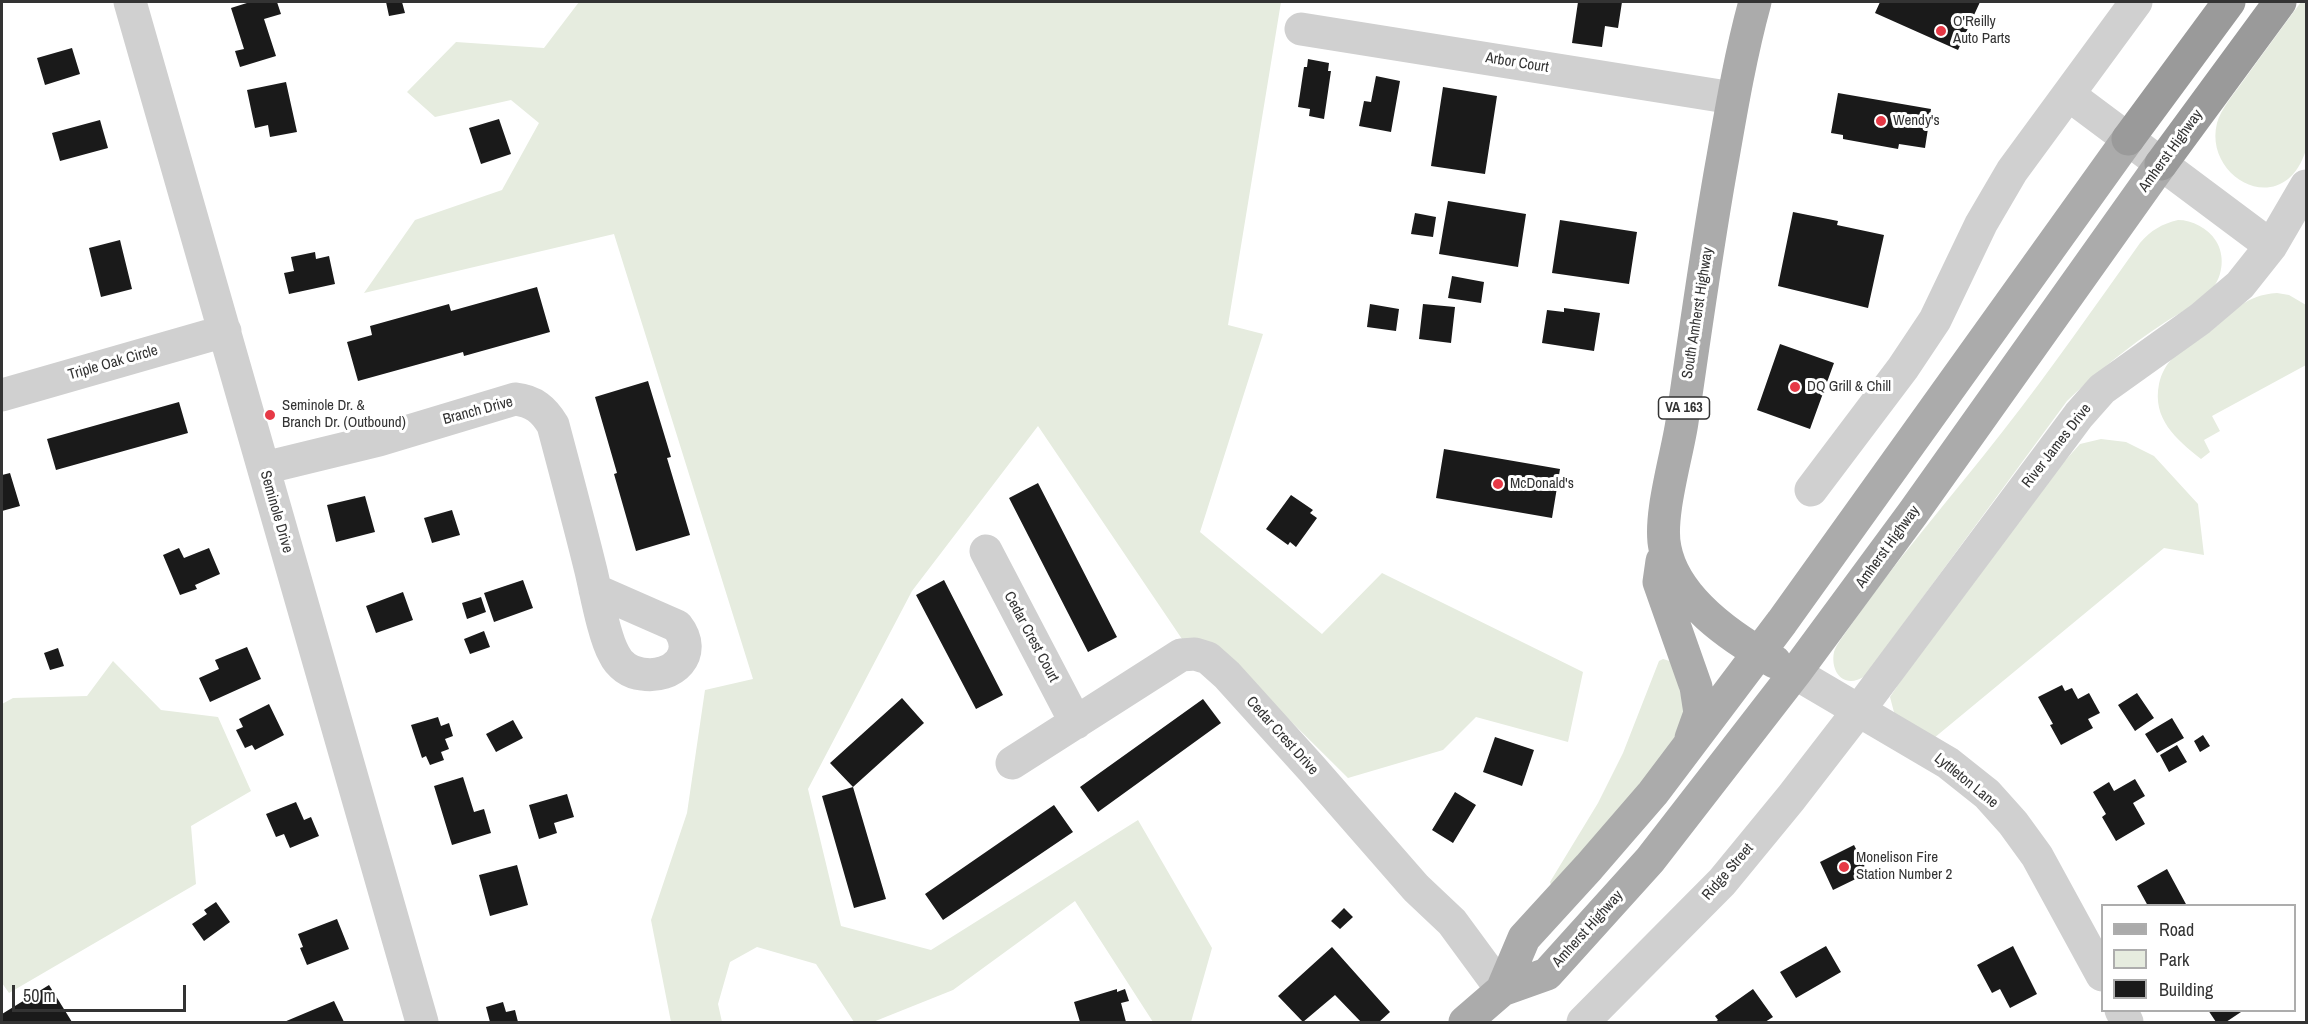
<!DOCTYPE html>
<html>
<head>
<meta charset="utf-8">
<style>
  body { margin:0 }
  #map { position:relative; width:2308px; height:1024px; overflow:hidden; background:#fff; font-family:"Archivo Narrow",sans-serif }
  canvas { display:block }
  .frame { position:absolute; inset:0; border:3px solid #333; pointer-events:none }
  .legend { position:absolute; left:2101px; top:904px; width:195px; height:108px; box-sizing:border-box; background:#fff; border:2px solid #adadad; margin:0; padding:8px 10px; list-style:none; font-size:18px; color:#333 }
  .legend li { display:flex; align-items:center; gap:12px; height:30px }
  .legend b { width:30px; border:2px solid #adadad }
  .scale { position:absolute; left:12px; top:985px; width:174px; height:27px; box-sizing:border-box; border:3px solid #333; border-top:0; padding-left:8px; font-size:18px; line-height:21px; white-space:nowrap; color:#333; -webkit-text-stroke:4px #fff; paint-order:stroke }
</style>
</head>
<body>
<div id="map">
<canvas width="2308" height="1024"></canvas>
<div class="frame"></div>
<ul class="legend">
<li><b style="height:8px;background:#ababab"></b>Road</li>
<li><b style="height:16px;background:#e6ecdf"></b>Park</li>
<li><b style="height:16px;background:#1a1a1a"></b>Building</li>
</ul>
<div class="scale">50 m</div>
</div>
<script>
const g = document.querySelector('canvas').getContext('2d');
g.lineJoin = 'round';
function fillPath(path, color) {
  g.fillStyle = color;
  g.fill(path, 'evenodd');
}
function stroke(path, color, width, dash) {
  g.strokeStyle = color;
  g.lineWidth = width;
  g.lineCap = dash ? 'butt' : 'round';
  g.setLineDash(dash || []);
  g.stroke(path);
}
function write(font, color, halo, rows, align = 'center') {
  g.font = font + ' "Archivo Narrow",sans-serif';
  g.lineWidth = 6;
  g.setLineDash([]);
  g.textBaseline = 'middle';
  g.strokeStyle = halo;
  g.fillStyle = color;
  for (const [text, x, y, turn = 0] of rows) {
    g.save();
    g.translate(x, y);
    g.rotate((+turn || 0) * Math.PI / 180);
    g.textAlign = isNaN(turn) ? turn : align;
    if (halo) g.strokeText(text, 0, 0);
    g.fillText(text, 0, 0);
    g.restore();
  }
}
const green = new Path2D(`
  M579,2H1281L1228,325L1263,334L1200,532L1322,634L1382,573L1583,672L1568,742L1476,717L1443,750L1348,778L1217,648L1182,639L1038,426L912,591L808,789L841,926L931,950L1138,820L1212,948L1191,1022H1153L1075,901L953,990L873,1022H854L816,964L757,947L730,962L718,1004L722,1022H671L651,920L687,813L705,690L753,679L614,234L364,293L415,220L502,190L539,123L511,100L435,117L407,92L456,42L544,48Z
  M2301,2H2306V150C2283,222 2203,178 2217,123C2221,109 2233,95 2241,84C2261,56 2281,29 2301,2Z
  M2178,220C2192,220 2208,228 2216,241C2225,255 2223,275 2213,288C2200,304 2180,312 2164,323C2129,346 2097,372 2067,401L1865,676C1844,690 1830,672 1834,652C1836,645 1842,638 1846,632C1894,562 1951,498 2003,431C2051,370 2095,306 2140,243C2151,230 2162,224 2178,220Z
  M2277,293L2289,295L2306,305V365L2212,416L2220,431L2204,440L2210,452L2201,459C2176,439 2152,419 2159,384C2161,374 2166,364 2174,357C2186,347 2200,340 2212,330C2235,311 2245,295 2277,293Z
  M2101,439L2126,442L2154,456L2198,504L2204,555L2164,548L1934,738L1895,716L1890,697L1902,679L2063,463L2080,444Z
  M1663,659L1673,662L1688,725L1639,788L1551,885L1550,882L1598,803L1623,753L1659,661Z
  M113,661L161,710L218,717L251,791L191,826L196,884L9,993L2,983V704L13,698L87,696Z`);
const building = new Path2D(`
  M250,2H277L281,14L264,19L276,56L240,67L235,51L244,49L231,8Z
  M386,2H402L405,13L389,16Z
  M1578,2H1622L1618,28L1605,26L1602,47L1572,43Z
  M1880,2H1980L1958,50L1875,13Z
  M72,48L80,74L45,85L37,58Z
  M1308,59L1329,63L1328,71H1331L1324,119L1309,116L1310,109L1298,107L1304,67H1307Z
  M1376,76L1400,81L1391,132L1359,126L1364,101L1371,102Z
  M286,82L297,132L270,137L268,125L255,128L247,90Z
  M1443,87L1497,96L1485,174L1431,166Z
  M1838,93L1931,109L1925,148L1899,144L1898,149L1843,139V135L1831,133Z
  M499,119L511,154L481,164L469,128Z
  M100,120L108,148L60,161L52,133Z
  M1448,201L1526,214L1518,267L1439,254Z
  M1793,212L1838,221L1837,225L1884,235L1868,308L1778,286Z
  M1415,213L1436,217L1433,237L1411,234Z
  M1560,220L1637,232L1629,284L1552,273Z
  M120,240L132,289L101,297L89,248Z
  M315,252L316,259L329,256L335,284L289,294L284,273L294,271L291,257Z
  M1452,276L1484,282L1481,303L1448,298Z
  M537,287L550,332L464,356L463,352L358,381L347,342L372,335L370,326L449,304L451,311Z
  M1370,304L1399,309L1396,331L1367,327Z
  M1423,304L1455,307L1451,343L1419,339Z
  M1564,308L1600,313L1594,351L1542,343L1547,310L1564,312Z
  M1780,344L1834,363L1810,429L1757,410Z
  M648,381L671,457L667,458L690,535L636,551L614,474L617,473L595,397Z
  M179,402L188,433L56,470L47,439Z
  M1444,449L1560,469L1552,518L1436,498Z
  M10,473L20,506L2,511V475Z
  M1038,483L1117,637L1088,652L1009,498Z
  M1291,495L1313,510L1310,513L1317,518L1296,547L1290,542L1288,545L1266,529Z
  M365,496L375,532L336,542L327,505Z
  M452,510L460,535L432,543L424,518Z
  M179,548L184,558L209,548L220,574L195,585L197,589L180,595L163,555Z
  M523,580L533,608L494,622L484,593Z
  M944,580L1003,695L976,709L916,595Z
  M403,592L413,620L376,633L366,606Z
  M481,597L486,612L467,619L462,603Z
  M484,631L490,647L470,654L464,639Z
  M247,647L261,679L210,702L199,678L219,669L215,660Z
  M58,648L64,666L50,670L44,653Z
  M2062,685L2065,691L2072,688L2078,699L2089,693L2100,713L2088,719L2093,728L2061,745L2050,725L2053,724L2038,697Z
  M2137,693L2154,718L2135,731L2118,705Z
  M902,698L924,723L853,787L830,763Z
  M1203,699L1221,723L1098,812L1080,787Z
  M269,704L284,735L255,750L252,745L245,748L236,730L243,727L239,719Z
  M438,717L441,726L449,723L453,736L445,739L449,749L441,752L444,760L430,765L426,756L422,758L411,725Z
  M2172,718L2184,738L2157,753L2145,734Z
  M513,720L523,738L496,752L486,734Z
  M2203,735L2210,746L2200,752L2194,741Z
  M1495,737L1534,750L1522,786L1483,772Z
  M2177,745L2187,762L2169,772L2160,755Z
  M463,777L474,812L484,809L491,833L452,845L434,786Z
  M2135,779L2145,796L2133,803L2145,824L2116,841L2102,817L2106,814L2093,792L2109,782L2114,791Z
  M853,787L886,899L854,908L822,796Z
  M1455,792L1476,805L1453,843L1432,830Z
  M567,794L574,817L554,823L557,833L539,839L529,805Z
  M296,802L304,820L311,817L319,836L290,848L284,834L276,837L266,814Z
  M1054,805L1073,832L943,920L925,894Z
  M1854,845L1868,873L1833,890L1820,862Z
  M517,865L528,905L490,916L479,875Z
  M2167,869L2187,906H2148L2137,886Z
  M216,902L230,922L204,941L192,924L207,914L204,910Z
  M1344,908L1353,917L1340,929L1331,921Z
  M337,919L349,949L307,965L300,948L303,947L298,934Z
  M1826,946L1841,972L1796,998L1780,972Z
  M2013,946L2037,994L2010,1008L2000,989L1992,993L1977,965Z
  M1332,947L1390,1012L1379,1022H1361L1335,995L1303,1022L1278,996Z
  M49,985L72,1022H2V1014Z
  M1117,989V992L1125,989L1129,1001L1121,1003L1126,1022H1080L1074,1002Z
  M1753,989L1773,1017L1765,1022H1715L1718,1020L1715,1016Z
  M334,1001L344,1022H284Z
  M503,1002L506,1012L515,1010L518,1022H490L486,1007Z
  M2208,1010H2244L2226,1022H2216Z`);
const minor = new Path2D(`
  M130,2L422,1022
  M1301,29L1733,98
  M2069,95L2271,246
  M2,395L225,331
  M264,468L379,440L515,399C534,401 544,410 553,425C566,474 579,522 591,571C596,592 604,637 614,654C619,665 630,673 642,674C673,679 699,654 677,626L595,590
  M1811,490L1903,368L1935,320L1981,224L2012,171L2136,2
  M986,551L1076,723
  M1795,673L1948,763L1987,794L2013,823L2037,856L2102,975
  M1012,763L1181,655L1195,654L1208,658L1227,675L1312,769L1416,888L1452,922L1502,990
  M2121,1010L2127,1022
  M1583,1022L1722,882L1791,798L1859,710L2079,415L2102,389L2200,319L2240,285L2271,246L2306,186`);
const major = new Path2D(`
  M1755,2C1741,53 1732,105 1723,157C1707,245 1695,334 1682,422C1677,456 1658,517 1665,548C1675,600 1732,638 1775,662
  M1662,561L1659,582L1696,687L1700,713L1691,738
  M1502,990L1524,938L1589,867L1653,793L1782,622L2128,139
  M1465,1022L1502,990L1547,974L1650,860L1795,673L1913,513L2161,164`);
const highway = new Path2D(`
  M2128,139L2229,2
  M2161,164L2280,2`);
const markers = [
  [1941,31,6,"#e63946"],
  [1881,121,6,"#e63946"],
  [1795,387,6,"#e63946"],
  [270,415,6,"#e63946"],
  [1498,484,6,"#e63946"],
  [1844,867,6,"#e63946"]
];
const shields = [
  [1684,408,51]
];
const shieldNames = [
  ["VA 163",1684,408]
];
const poiNames = [
  ["O'Reilly",1953,22],
  ["Auto Parts",1953,39],
  ["Wendy's",1893,121],
  ["DQ Grill & Chill",1807,387],
  ["Seminole Dr. &",282,406],
  ["Branch Dr. (Outbound)",282,423],
  ["McDonald's",1510,484],
  ["Monelison Fire",1856,858],
  ["Station Number 2",1856,875]
];
const streetNames = [
  ["Arbor Court",1517,63,9],
  ["Amherst Highway",2171,151,-54],
  ["South Amherst Highway",1698,313,-81],
  ["Triple Oak Circle",113,363,-16],
  ["Branch Drive",478,411,-15],
  ["River James Drive",2057,446,-52],
  ["Seminole Drive",276,512,74],
  ["Amherst Highway",1888,547,-54],
  ["Cedar Crest Court",1031,637,62],
  ["Cedar Crest Drive",1282,736,48],
  ["Lyttleton Lane",1966,781,39],
  ["Ridge Street",1728,872,-49],
  ["Amherst Highway",1588,929,-48]
];
fillPath(green, '#e6ecdf');
fillPath(building, '#1a1a1a');
stroke(minor, '#d0d0d0', 33);
stroke(major, '#ababab', 33);
stroke(highway, '#9a9a9a', 33);
for (const [x, y, r, color] of markers) {
  const dot = new Path2D();
  dot.arc(x, y, r, 0, 2 * Math.PI);
  g.fillStyle = color;
  g.fill(dot);
  stroke(dot, '#fff', 2);
}
for (const [x, y, w] of shields) {
  const box = new Path2D();
  box.roundRect(x - w / 2, y - 11, w, 22, 4.5);
  g.fillStyle = '#fff';
  g.fill(box);
  stroke(box, '#333', 1.5);
}
write('bold 14px', '#333', null, shieldNames);
write('15px', '#333', '#fff', poiNames, 'left');
write('15px', '#333', '#fff', streetNames);
</script>
</body>
</html>
